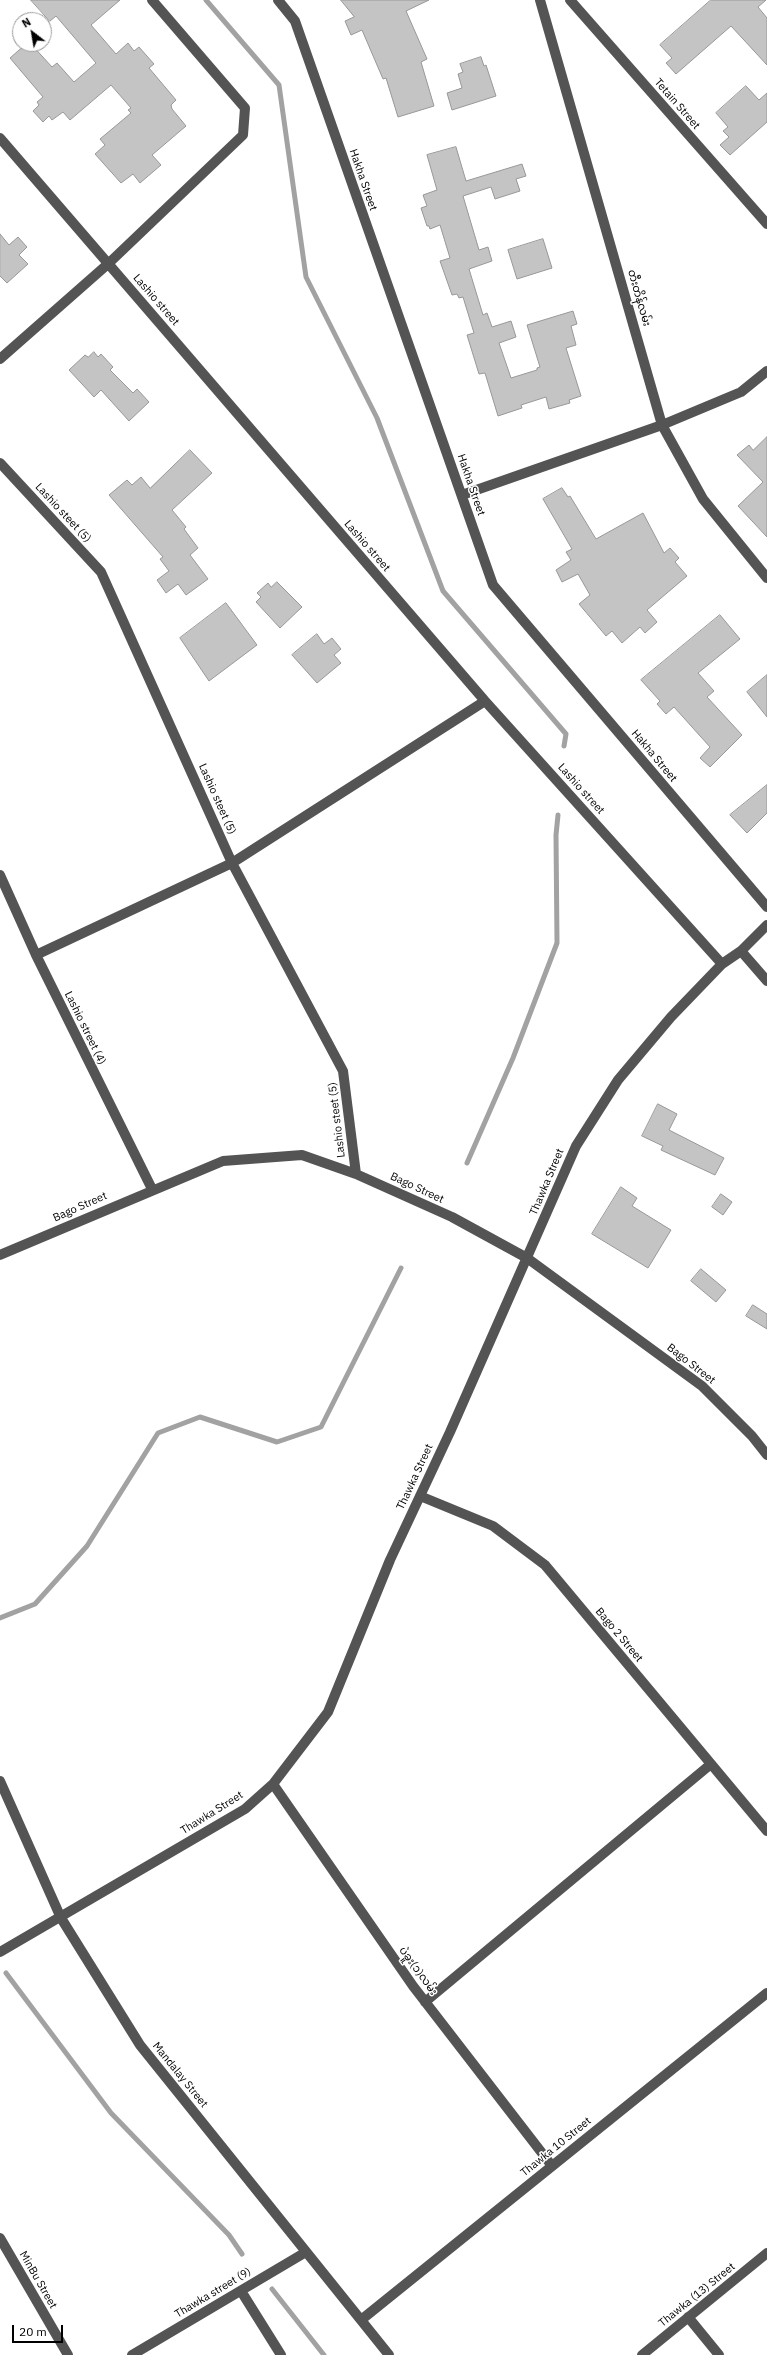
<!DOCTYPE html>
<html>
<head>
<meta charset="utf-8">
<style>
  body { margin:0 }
  #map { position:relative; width:767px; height:2355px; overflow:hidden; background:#fff; font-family:"IBM Plex Sans",sans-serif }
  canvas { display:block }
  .north { position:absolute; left:12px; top:12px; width:40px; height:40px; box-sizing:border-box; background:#fff; border:1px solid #999; border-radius:50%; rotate:329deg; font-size:11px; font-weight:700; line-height:16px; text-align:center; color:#000 }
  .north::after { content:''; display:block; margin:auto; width:14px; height:18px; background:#000; clip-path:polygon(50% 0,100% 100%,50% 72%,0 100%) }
  .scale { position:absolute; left:12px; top:2325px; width:51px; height:18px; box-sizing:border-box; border:2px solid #000; border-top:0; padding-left:5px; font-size:12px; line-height:14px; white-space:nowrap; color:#000; -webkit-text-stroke:3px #fff; paint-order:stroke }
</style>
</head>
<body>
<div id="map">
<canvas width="767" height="2355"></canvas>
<div class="north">N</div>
<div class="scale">20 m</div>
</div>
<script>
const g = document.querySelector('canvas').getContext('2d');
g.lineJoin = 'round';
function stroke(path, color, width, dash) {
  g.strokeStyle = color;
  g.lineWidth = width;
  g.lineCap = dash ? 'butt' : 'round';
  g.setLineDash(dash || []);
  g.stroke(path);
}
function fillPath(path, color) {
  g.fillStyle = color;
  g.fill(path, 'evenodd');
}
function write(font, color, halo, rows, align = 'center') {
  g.font = font + ' "IBM Plex Sans","Noto Sans Myanmar",sans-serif';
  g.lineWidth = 3;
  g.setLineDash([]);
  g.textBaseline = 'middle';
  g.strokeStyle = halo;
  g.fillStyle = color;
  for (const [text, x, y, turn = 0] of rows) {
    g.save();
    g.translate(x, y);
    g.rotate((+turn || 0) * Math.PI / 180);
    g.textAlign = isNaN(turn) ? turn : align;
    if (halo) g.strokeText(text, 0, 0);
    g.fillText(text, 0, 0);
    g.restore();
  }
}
const stream = new Path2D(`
  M206,0L279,85L306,277L377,418L443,591L566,734L564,746
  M467,1163L513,1058L557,943L556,835L558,815
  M0,1618L35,1604L87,1546L158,1433L200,1417L277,1442L321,1427L401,1268
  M6,1973L111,2113L229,2235L242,2254
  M272,2289L324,2355`);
const building = new Path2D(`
  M31,0H120L91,25L116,54L128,43L134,51L139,47L154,64L149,68L176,100L171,105L172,109L186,126L152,155L161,165L140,183L133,174L121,183L95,154L105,145L100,139L131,113L128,110L131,108L111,85L70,120L63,112L52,120L49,116L43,122L33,111L39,105L37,102L43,97L10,58L26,44H31L52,67L57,63L74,82L96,63L56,16L50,21Z
  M341,0H429L406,11L427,59L421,62L434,106L398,117L386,78L383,79L362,30L351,35L345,21L354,17Z
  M711,0H766L758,7L767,18V65L731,26L676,74L666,63L672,58L660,45Z
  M481,57L484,66L486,65L496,96L452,110L447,93L462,88L458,74L463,72L460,64Z
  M746,86L759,100L767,93V122L730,155L720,145L729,137L723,131L728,127L716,113Z
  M456,147L466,181L522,164L526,176L516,179L520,191L495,199L491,187L463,196L479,250L488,247L492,261L469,269L483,315L487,313L492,327L511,321L516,337L499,343L511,378L537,370V368L540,367L527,325L573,311L577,324L571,326L576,345L566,348L581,396L569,400L570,403L549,409L546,397L521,405L522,408L498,416L485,373L479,374L467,335L474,333L463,297L459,298L457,294L452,295L440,261L450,258L440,225L430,229L429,226H427L421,208L427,206L423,195L437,190L427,155Z
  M0,234L9,245L18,237L27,247L19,255L28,264L7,283L0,276Z
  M543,239L552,268L517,279L508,250Z
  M94,352L98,357L101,354L113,367L110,370L133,393L137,389L149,402L129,421L101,390L94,397L69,370L85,355L88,357Z
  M767,437V537L738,506L763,482L737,455L749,445L753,450Z
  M190,450L212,473L172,510L186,527L184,529L198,548L190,555L208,579L186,595L178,584L166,593L157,580L169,571L160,559L163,557L109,495L127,480L132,485L141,477L150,488Z
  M562,488L568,497L570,496L596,539L643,513L664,553L670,548L679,558L675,562L687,576L647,610L657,622L645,633L640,627L622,643L612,631L606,636L579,604L590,595L578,574L562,582L556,570L571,560L566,552L572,549L543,499Z
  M277,582L302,607L280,628L256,602L261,597L257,593L268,583L271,587Z
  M226,603L257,645L209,681L180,638Z
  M720,615L740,639L698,673L714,691L707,697L742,735L710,767L700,758L710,747L674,707L666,714L657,704L660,701L641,680Z
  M317,634L324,644L332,638L341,649L334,655L341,663L317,683L292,655Z
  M767,675V717L747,692Z
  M767,785V813L747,833L730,815Z
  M658,1104L677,1114L669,1130L724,1158L715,1175L661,1150L663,1146L642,1136Z
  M621,1187L637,1198L632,1206L671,1230L648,1268L592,1234Z
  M721,1194L732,1202L723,1215L712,1207Z
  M701,1269L726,1290L716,1302L691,1281Z
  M753,1305L767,1314V1329L746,1316Z`);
const minor = new Path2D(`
  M278,0L295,21L493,585L767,907
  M540,0L662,425L703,499L767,578
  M570,0L767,224
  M0,138L485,701L722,964
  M0,359L109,263L243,135L245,108L152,0
  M0,463L101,572L232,863L343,1071L356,1174
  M462,495L662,425L741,392L767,371
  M0,875L36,955L152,1189
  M741,951L767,981
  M36,955L232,863L485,701
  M0,1255L223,1161L302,1155L356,1174L452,1217L527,1258L702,1386L752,1436L767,1455
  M420,1496L493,1526L545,1565L767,1831
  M0,1781L61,1918L140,2045L389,2355
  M273,1784L413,1986L552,2166
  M0,1952L245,1809L273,1784L328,1712L390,1560L450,1432L576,1146L618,1080L671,1017L722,964L741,951L767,925
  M425,2002L711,1764
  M0,2238L68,2355
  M241,2291L281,2355
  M688,2317L719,2355
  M361,2320L767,1993
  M132,2355L306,2252
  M642,2355L767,2253`);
const streetNames = [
  ["Tetain Street",677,104,49],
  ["Hakha Street",363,180,71],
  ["တီးတိန်လမ်း",639,298,74],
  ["Lashio street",156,300,49],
  ["Hakha Street",471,485,71],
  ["Lashio steet (5)",63,513,47],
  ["Lashio street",367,546,49],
  ["Hakha Street",654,756,50],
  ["Lashio street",581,789,48],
  ["Lashio steet (5)",217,799,66],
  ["Lashio street (4)",85,1028,64],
  ["Lashio steet (5)",337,1120,-97],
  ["Thawka Street",547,1182,-67],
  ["Bago Street",417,1188,25],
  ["Bago Street",80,1207,-24],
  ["Bago Street",691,1364,38],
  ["Thawka Street",415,1477,-65],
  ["Bago 2 Street",619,1635,50],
  ["Thawka Street",212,1813,-32],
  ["ပဲခူး(၁)လမ်း",418,1971,54],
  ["Mandalay Street",180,2075,51],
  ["Thawka 10 Street",556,2147,-39],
  ["MinBu Street",38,2280,60],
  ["Thawka street (9)",213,2293,-31],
  ["Thawka (13) Street",697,2295,-39]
];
stroke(stream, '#a2a2a2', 5);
fillPath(building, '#c4c4c4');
stroke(building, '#989898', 1);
stroke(minor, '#545454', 10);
write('11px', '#000', '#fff', streetNames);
</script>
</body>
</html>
